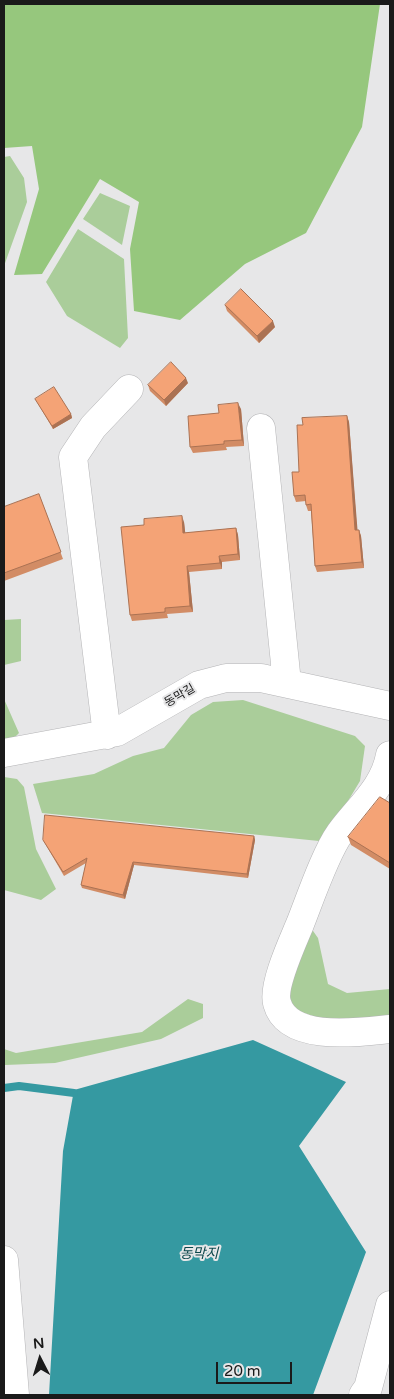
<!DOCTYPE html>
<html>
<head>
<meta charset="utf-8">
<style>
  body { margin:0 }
  #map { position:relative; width:394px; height:1399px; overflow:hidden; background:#e7e7e8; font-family:"Varela Round",sans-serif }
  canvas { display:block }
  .frame { position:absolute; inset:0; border:5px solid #1a1a1a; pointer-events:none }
  .north { position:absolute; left:15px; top:1334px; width:50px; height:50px; -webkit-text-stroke:4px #e7e7e8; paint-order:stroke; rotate:355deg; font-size:14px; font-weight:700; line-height:20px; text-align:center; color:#1a1a1a }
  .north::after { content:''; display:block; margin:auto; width:18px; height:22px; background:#1a1a1a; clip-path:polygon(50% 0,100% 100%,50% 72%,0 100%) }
  .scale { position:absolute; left:216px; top:1362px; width:76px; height:22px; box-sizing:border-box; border:2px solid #1a1a1a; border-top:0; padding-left:6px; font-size:15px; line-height:18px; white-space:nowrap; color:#1a1a1a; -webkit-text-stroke:4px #e7e7e8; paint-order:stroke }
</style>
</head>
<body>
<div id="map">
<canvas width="394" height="1399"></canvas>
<div class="frame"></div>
<div class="north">N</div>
<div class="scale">20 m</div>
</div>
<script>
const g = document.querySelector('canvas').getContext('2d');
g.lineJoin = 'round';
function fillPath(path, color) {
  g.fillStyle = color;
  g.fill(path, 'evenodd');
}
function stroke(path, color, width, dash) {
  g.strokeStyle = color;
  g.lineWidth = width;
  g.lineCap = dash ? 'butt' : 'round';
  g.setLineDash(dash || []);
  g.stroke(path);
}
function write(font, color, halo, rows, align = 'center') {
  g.font = font + ' "Varela Round","Noto Sans KR",sans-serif';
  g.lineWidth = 4;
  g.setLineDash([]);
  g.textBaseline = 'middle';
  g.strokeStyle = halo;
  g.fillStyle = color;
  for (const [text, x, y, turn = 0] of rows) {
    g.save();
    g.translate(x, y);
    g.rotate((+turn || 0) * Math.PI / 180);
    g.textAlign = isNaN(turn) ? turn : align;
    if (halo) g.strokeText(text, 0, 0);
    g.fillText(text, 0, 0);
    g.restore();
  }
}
const green = new Path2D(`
  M10,156L24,178L27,202L4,266V157Z
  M100,193L130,206L122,245L83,219Z
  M78,229L124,259L128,338L120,348L67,316L46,282Z
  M21,619V661L4,665V620Z
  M4,699L19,733L14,738L4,739Z
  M243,700L355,736L365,746L360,781L345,806L319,841L42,813L33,784L94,774L133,756L164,748L191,715L213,702Z
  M4,777L17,779L24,787L36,849L56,889L41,900L4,890Z
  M306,921L318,938L328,984L347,993L390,989V1024L348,1029L285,1006Z
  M188,999L203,1004V1018L161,1039L55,1063L5,1065L4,1067V1049L16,1053L142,1032Z`);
const forest = new Path2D(`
  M4,4H380L362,127L306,233L245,264L180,320L134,311L130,249L139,202L100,179L42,274L14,275L39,189L32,146L4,148Z`);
const water = new Path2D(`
  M253,1040L346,1082L299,1146L366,1252L313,1395H49L63,1151L74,1090Z`);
const stream = new Path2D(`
  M4,1088L19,1086L74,1093`);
const minor = new Path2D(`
  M261,428L287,683
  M107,735L73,457L93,427L129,389
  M4,753L117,732L199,685L226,678H261L390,706
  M390,755C384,788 359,807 340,833C325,854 310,899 300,924C293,941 272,986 277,1003C288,1043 360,1032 390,1029
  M4,1260L15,1395
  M363,1395L368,1388L390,1305`);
const wall = new Path2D(`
  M225,305L275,327L259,343L227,311Z
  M188,383L166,406L150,391L148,385Z
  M35,399L71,414L72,418L53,429L37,402Z
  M241,409L244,446L226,447L227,450L193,453L190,447Z
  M347,416L349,422L357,530H359L361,536L364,568L317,572L315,566L311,511H308L306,505V501L296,502L294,496L299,472Z
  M39,494L63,559L4,581V507Z
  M184,522L185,533L236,528L238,535L240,560L222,562V569L189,572L193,612L167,614L168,618L132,621L130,615L144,525Z
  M390,803V869L351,845L348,837Z
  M254,836L255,840L248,878L134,865L125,899L82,888L81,885L86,863L64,876L43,840Z`);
const shadedWall = new Path2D(`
  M273,321L275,327L259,343L257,336Z
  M186,378L188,383L166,406L164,400Z
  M238,403L241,409L244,446L242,440Z
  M71,414L72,418L53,429L52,426Z
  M347,416L349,422L358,536L355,530Z
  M182,516L184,522L186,539L183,533Z
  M236,528L238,535L240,560L238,554Z
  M359,530L361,536L364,568L362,562Z
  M219,556L222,562V569L220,563Z
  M187,566L189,572L193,612L190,606Z
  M254,836L255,840L248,878L247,874Z
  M133,862L134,865L125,899L123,895Z`);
const building = new Path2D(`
  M241,289L273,321L257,336L225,305Z
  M171,362L186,378L164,400L148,385Z
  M54,387L71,414L52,426L35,399Z
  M238,403L242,440L224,441V444L190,447L188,416L219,413L218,405Z
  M347,416L355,530H359L362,562L315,566L311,504L306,505L305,495L294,496L292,472H299L297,425H303L302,418Z
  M39,494L61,552L4,573V507Z
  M182,516L183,533L236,528L238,554L219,556L220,563L187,566L190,606L165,608V612L130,615L121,527L144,525V519Z
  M380,797L390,803V863L348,837Z
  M45,815L254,836L247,874L133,862L123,895L81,885L87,858L63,872L43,840Z`);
const streetNames = [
  ["동막길",180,696,-30]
];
const waterNames = [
  ["동막지",199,1254]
];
fillPath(green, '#aacd9a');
fillPath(forest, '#96c77d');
fillPath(water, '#3599a1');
stroke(stream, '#3599a1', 8);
stroke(minor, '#b4b4b6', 29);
stroke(minor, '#fff', 28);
fillPath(wall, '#d28c65');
fillPath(shadedWall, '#ab7253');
fillPath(building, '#f4a376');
stroke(building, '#ab7253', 1);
write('12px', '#1a1a1a', '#e7e7e8', streetNames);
write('italic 14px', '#0b474b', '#e7e7e8', waterNames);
</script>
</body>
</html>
